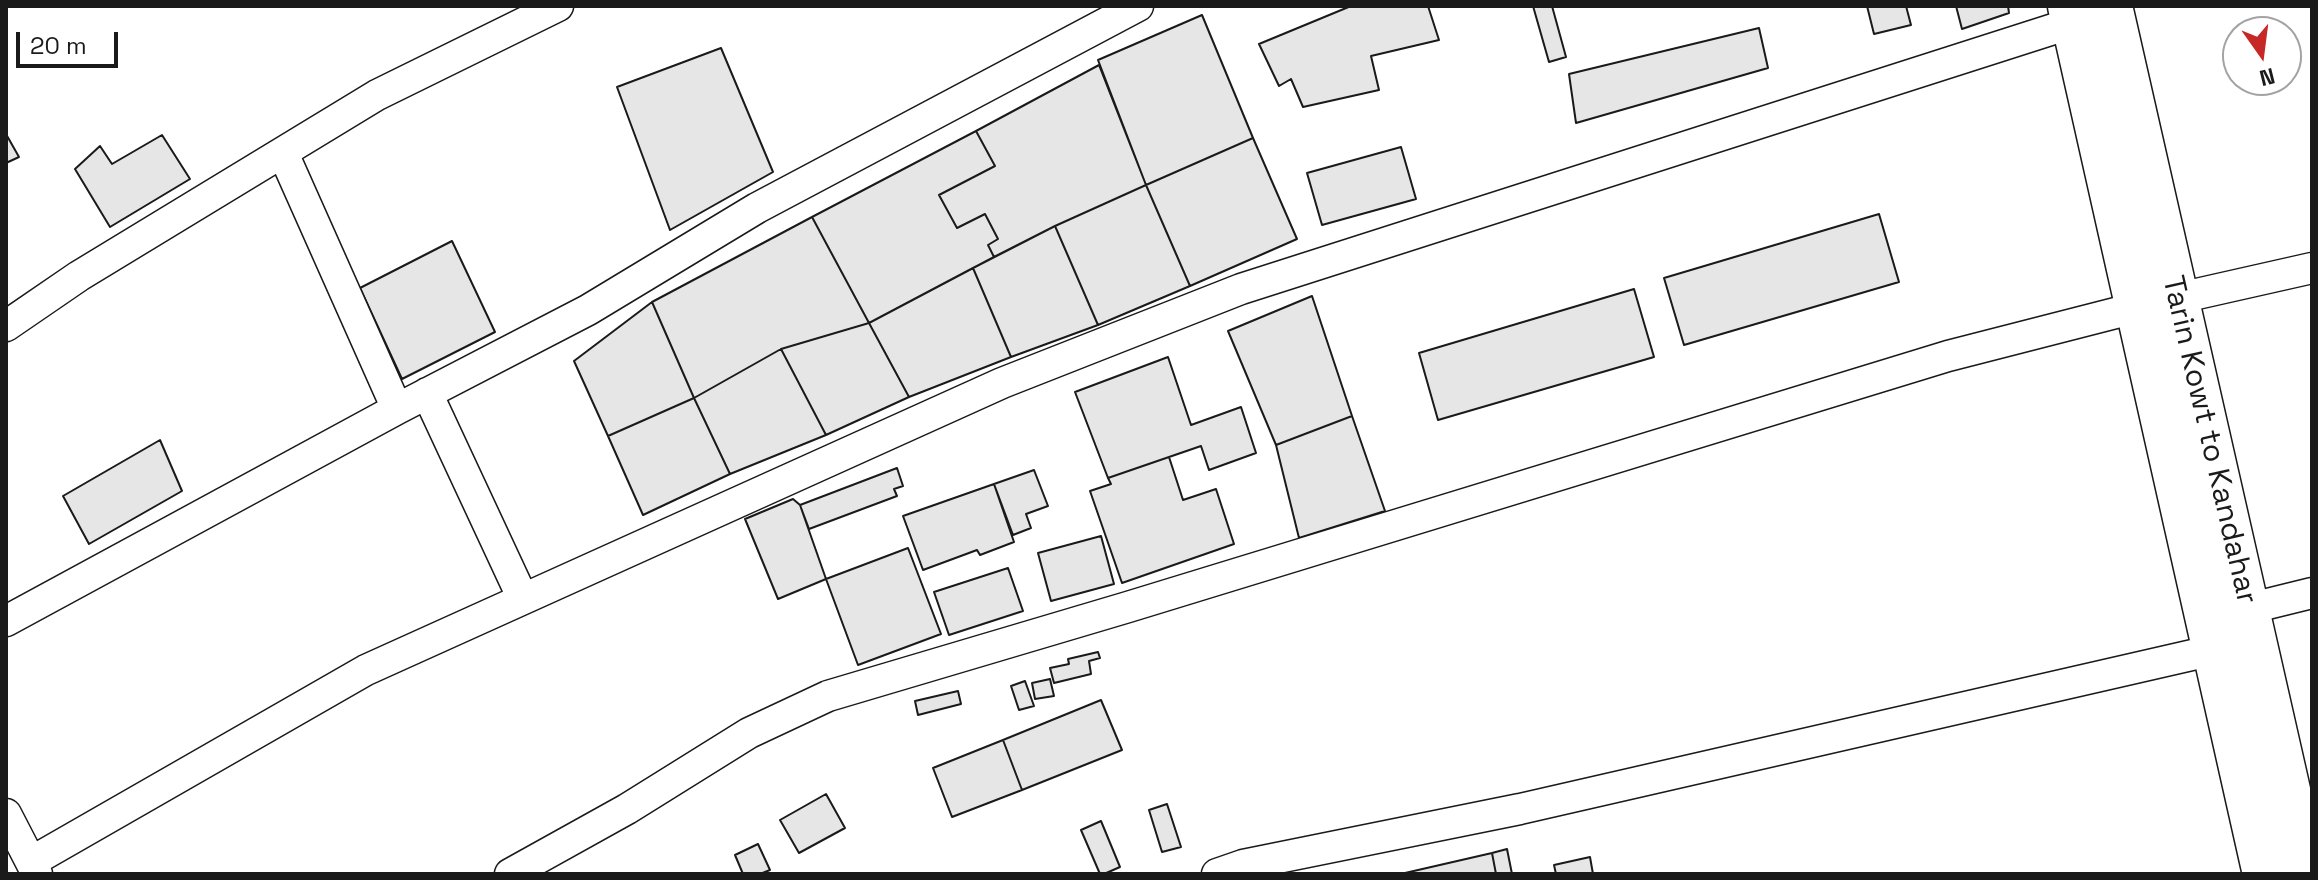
<!DOCTYPE html>
<html>
<head>
<meta charset="utf-8">
<style>
  body { margin:0 }
  #map { position:relative; width:2318px; height:880px; overflow:hidden; background:#fff; font-family:"Space Grotesk",sans-serif }
  canvas { display:block }
  .frame { position:absolute; inset:0; border:8px solid #1a1a1a; pointer-events:none }
  .north { position:absolute; left:2222px; top:16px; width:80px; height:80px; box-sizing:border-box; background:#fff; border:2px solid #a3a3a3; border-radius:50%; rotate:166deg; font-size:22px; font-weight:700; line-height:32px; text-align:center; color:#1a1a1a }
  .north::after { content:''; display:block; margin:auto; width:28px; height:36px; background:#c62828; clip-path:polygon(50% 0,100% 100%,50% 72%,0 100%) }
  .scale { position:absolute; left:16px; top:32px; width:102px; height:36px; box-sizing:border-box; border:4px solid #1a1a1a; border-top:0; padding-left:10px; font-size:24px; line-height:28px; white-space:nowrap; color:#1a1a1a; -webkit-text-stroke:6px #fff; paint-order:stroke }
</style>
</head>
<body>
<div id="map">
<canvas width="2318" height="880"></canvas>
<div class="frame"></div>
<div class="north">N</div>
<div class="scale">20 m</div>
</div>
<script>
const g = document.querySelector('canvas').getContext('2d');
g.lineJoin = 'round';
function fillPath(path, color) {
  g.fillStyle = color;
  g.fill(path, 'evenodd');
}
function stroke(path, color, width, dash) {
  g.strokeStyle = color;
  g.lineWidth = width;
  g.lineCap = dash ? 'butt' : 'round';
  g.setLineDash(dash || []);
  g.stroke(path);
}
function write(font, color, halo, rows, align = 'center') {
  g.font = font + ' "Space Grotesk",sans-serif';
  g.lineWidth = 6;
  g.setLineDash([]);
  g.textBaseline = 'middle';
  g.strokeStyle = halo;
  g.fillStyle = color;
  for (const [text, x, y, turn = 0] of rows) {
    g.save();
    g.translate(x, y);
    g.rotate((+turn || 0) * Math.PI / 180);
    g.textAlign = isNaN(turn) ? turn : align;
    if (halo) g.strokeText(text, 0, 0);
    g.fillText(text, 0, 0);
    g.restore();
  }
}
const building = new Path2D(`
  M1351,6H1428L1439,40L1371,56L1379,90L1303,107L1291,79L1279,86L1259,44Z
  M1533,6H1552L1566,57L1549,62Z
  M1867,6H1906L1911,25L1874,34Z
  M1956,6H2008L2009,13L1962,29Z
  M1202,15L1253,138L1146,185L1098,60Z
  M1759,28L1768,68L1576,123L1569,74Z
  M721,48L773,172L670,230L617,87Z
  M1099,65L1146,185L1055,226L994,257L988,245L998,239L985,214L957,228L939,195L995,166L976,131Z
  M976,131L995,166L939,195L957,228L985,214L998,239L988,245L994,257L869,323L812,217Z
  M6,134L19,157L6,163Z
  M162,135L190,179L110,227L75,169L100,146L112,164Z
  M1253,138L1297,239L1190,286L1146,185Z
  M1401,147L1416,199L1322,225L1307,173Z
  M1146,185L1190,286L1098,325L1055,226Z
  M1879,214L1899,282L1684,345L1664,278Z
  M812,217L869,323L781,349L694,398L652,302Z
  M1055,226L1098,325L1011,357L973,268Z
  M452,241L495,332L402,379L360,288Z
  M973,268L1011,357L909,397L869,323Z
  M1634,289L1654,357L1438,420L1419,353Z
  M1312,296L1352,416L1276,445L1228,331Z
  M652,302L694,398L608,436L574,361Z
  M869,323L909,397L826,435L781,349Z
  M781,349L826,435L730,474L694,398Z
  M1168,357L1191,425L1241,407L1256,453L1209,470L1201,446L1108,478L1075,392Z
  M694,398L730,474L643,515L608,436Z
  M1352,416L1385,511L1299,538L1276,445Z
  M160,440L182,491L89,544L63,496Z
  M1169,457L1183,500L1216,489L1234,544L1122,583L1090,491L1111,484L1108,478Z
  M897,468L903,486L894,489L897,496L809,529L800,505Z
  M1034,470L1048,506L1026,514L1031,528L1013,535L994,484Z
  M994,484L1014,542L980,555L977,550L923,570L903,516Z
  M793,499L800,505L826,579L778,599L745,519Z
  M1101,536L1114,584L1051,601L1038,553Z
  M908,548L941,634L858,665L826,579Z
  M1008,568L1023,611L949,635L934,592Z
  M1098,652L1100,658L1089,661L1091,674L1054,683L1050,668L1069,664L1068,659Z
  M1050,679L1054,696L1035,699L1032,683Z
  M1025,681L1034,706L1019,710L1011,686Z
  M958,691L961,704L918,715L915,701Z
  M1101,700L1122,750L1022,790L1003,740Z
  M1003,740L1022,790L952,817L933,768Z
  M826,794L845,828L799,853L780,820Z
  M1167,804L1181,847L1162,852L1149,810Z
  M1101,821L1120,867L1104,874H1100L1081,830Z
  M758,844L770,870L760,874H743L735,855Z
  M1507,849L1512,874H1496L1492,853Z
  M1492,853L1496,874H1406L1405,873Z
  M1590,857L1593,874H1556L1554,865Z`);
const street = new Path2D(`
  M283,153L397,409
  M6,326L79,276L377,95L558,6
  M427,393L523,599
  M2247,609L2312,593
  M6,621L397,409L588,310L757,208L1138,6
  M6,814L37,874
  M31,862L366,670L1002,383L1241,289L2091,17
  M510,874L627,809L749,733L828,696L1128,607L1948,356L2139,307L2312,268
  M1217,874L1243,865L1520,809L2214,650`);
const primary = new Path2D(`
  M2070,6L2265,874
  M2110,6L2307,874`);
const streetNames = [
  ["Tarin Kowt to Kandahar",2209,440,77]
];
fillPath(building, '#e6e6e6');
stroke(building, '#1a1a1a', 2);
stroke(street, '#1a1a1a', 33);
stroke(primary, '#1a1a1a', 47);
stroke(street, '#fff', 30);
stroke(primary, '#fff', 44);
write('30px', '#1a1a1a', '#fff', streetNames);
</script>
</body>
</html>
